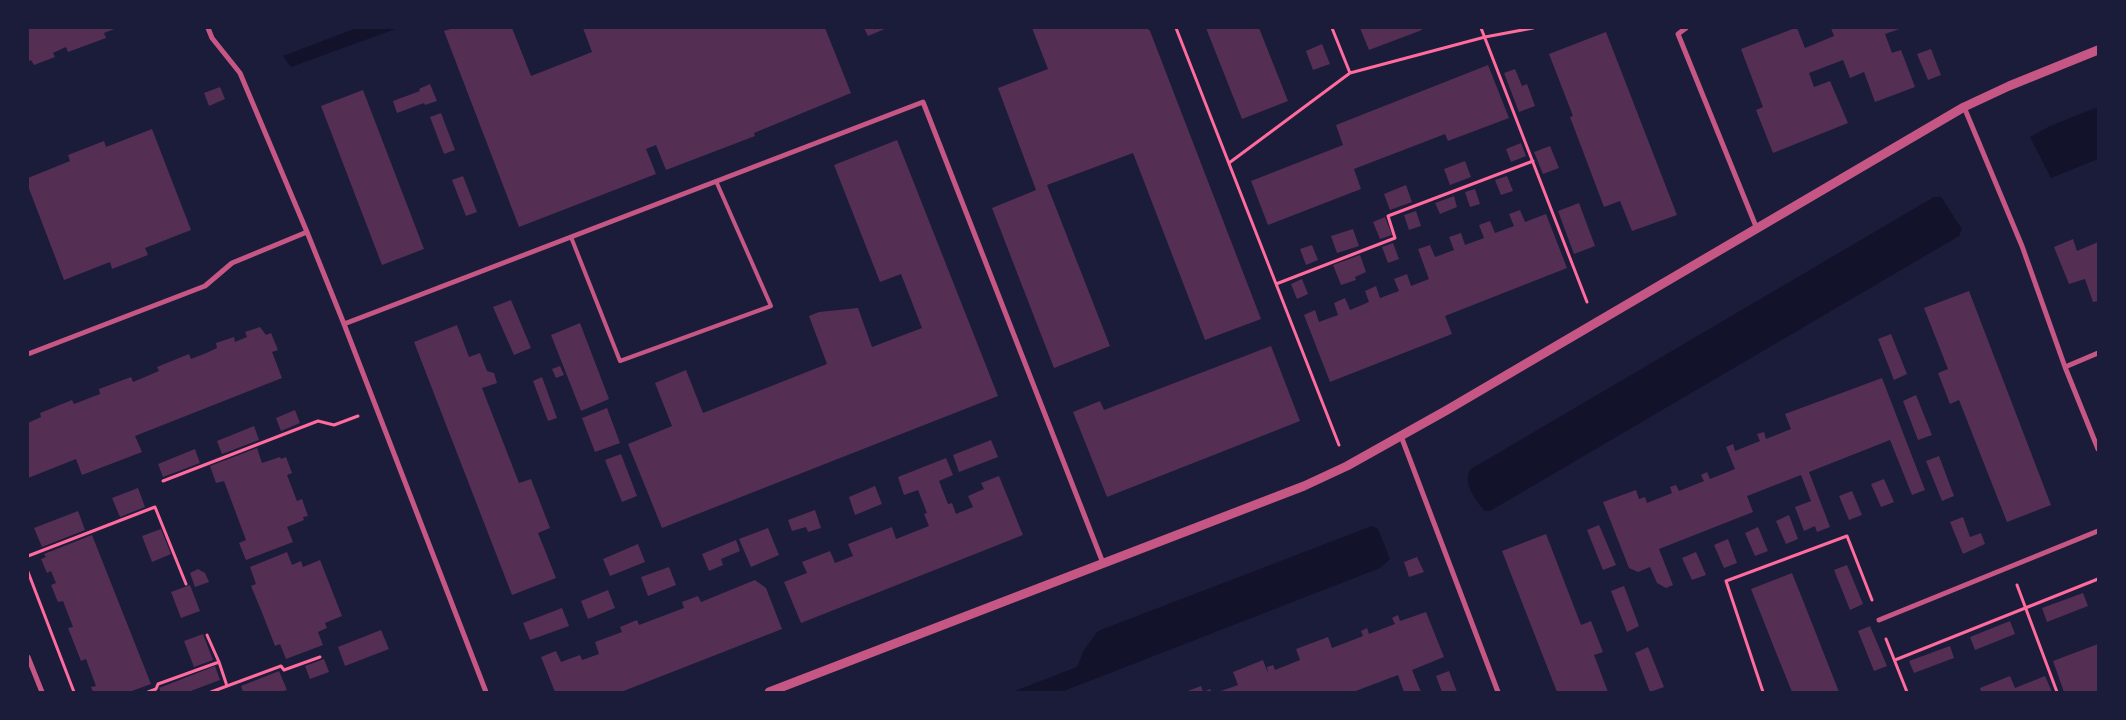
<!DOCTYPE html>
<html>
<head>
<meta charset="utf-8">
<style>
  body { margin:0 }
  #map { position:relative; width:2126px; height:720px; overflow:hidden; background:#1b1b3a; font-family:"Asap Condensed",sans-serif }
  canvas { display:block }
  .frame { position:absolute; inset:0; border:29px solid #1b1b3a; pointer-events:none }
</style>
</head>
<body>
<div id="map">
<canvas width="2126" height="720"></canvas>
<div class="frame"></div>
</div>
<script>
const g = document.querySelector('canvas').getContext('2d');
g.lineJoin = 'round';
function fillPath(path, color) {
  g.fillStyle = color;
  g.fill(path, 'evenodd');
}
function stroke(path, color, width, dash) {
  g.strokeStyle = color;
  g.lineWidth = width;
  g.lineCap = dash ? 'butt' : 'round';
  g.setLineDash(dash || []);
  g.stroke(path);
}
const water = new Path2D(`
  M357,28H398L291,67L283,56Z
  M2098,107V159L2051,178L2030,137L2050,126Z
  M1934,197H1941L1962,229L1959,236L1490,511H1485C1476,502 1461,480 1471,469Z
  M1372,526L1378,529L1390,559L1380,568L1061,692H1012L1077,667L1084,650L1098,631Z`);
const building = new Path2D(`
  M28,28H117L104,33L106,38L68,52L66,47L53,53L55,57L34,65L31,60L28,62Z
  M454,28H512L531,76L592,52L583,28H825L851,93L754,133L755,136L666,170L656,145L646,149L656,174L519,227L444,31Z
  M864,28H887L868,36Z
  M1032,28H1147L1150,31L1261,319L1205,340L1133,153L1047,185L1110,346L1054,368L992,208L1036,190L998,88L1048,69Z
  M1206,28H1259L1288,101L1242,119Z
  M1360,28H1421L1422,30L1369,50Z
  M1795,28H1797L1805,48L1834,36L1831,28H1902L1885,34L1892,53L1901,50L1915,87L1875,102L1864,72L1850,78L1843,60L1809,73L1814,87L1830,81L1848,123L1773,153L1756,110L1763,107L1741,49Z
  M1606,32L1677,215L1632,231L1620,201L1604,207L1570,117L1573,116L1549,54Z
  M1322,44L1330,64L1313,70L1306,51Z
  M1931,49L1941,75L1928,80L1917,54Z
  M1488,65L1509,118L1448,141L1445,134L1354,169L1361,189L1268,225L1251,181L1343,145L1336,125Z
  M1515,69L1522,86L1527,84L1535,106L1519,112L1504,73Z
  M430,84L437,101L425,105L424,103L397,113L393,101L420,91L419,89Z
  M220,87L225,99L209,106L204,93Z
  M363,90L424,249L382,265L321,106Z
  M441,113L455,150L444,154L430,117Z
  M152,129L191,230L145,248L148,255L112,269L110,262L64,280L28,186V178L70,161L68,155L104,141L106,147Z
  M897,140L998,396L662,528L628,444L672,426L655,383L686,370L703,413L827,364L809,316L819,312L858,308L872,347L922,328L901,274L880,282L834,165Z
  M1521,143L1526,156L1511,162L1506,149Z
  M1550,146L1559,168L1543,174L1534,152Z
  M1465,161L1471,177L1450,185L1444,169Z
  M463,176L477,212L466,216L452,180Z
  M1507,176L1513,191L1501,195L1495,180Z
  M1406,185L1412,202L1390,210L1384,194Z
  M1475,189L1480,204L1470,207L1465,192Z
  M1454,196L1457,207L1440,214L1435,203Z
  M1579,203L1595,246L1574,254L1558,211Z
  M1520,210L1525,222L1546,214L1567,268L1445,316L1452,334L1330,382L1304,315L1315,310L1319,322L1338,315L1334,303L1345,298L1350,310L1369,302L1365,291L1376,286L1380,298L1399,291L1394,279L1407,274L1411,286L1429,279L1418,249L1430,245L1435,257L1454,250L1449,237L1461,233L1465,245L1484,238L1479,225L1490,221L1495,233L1514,226L1509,214Z
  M1416,211L1421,226L1409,230L1404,215Z
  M1385,217L1392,235L1380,239L1373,222Z
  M1353,229L1359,246L1337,253L1331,236Z
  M2073,239L2077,251L2098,242V301L2093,302L2085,279L2069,284L2054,247Z
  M1393,243L1399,259L1388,263L1382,247Z
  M1312,245L1318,260L1306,265L1300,249Z
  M1360,255L1366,272L1355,277L1356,280L1341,285L1333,265Z
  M1302,279L1308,294L1297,299L1291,284Z
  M1969,291L2051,505L2007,522L1959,400L1950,404L1938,373L1948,369L1924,308Z
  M511,300L531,348L514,355L493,307Z
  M580,323L609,399L581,411L551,335Z
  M457,325L469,357L480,353L487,371L494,373L497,383L482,388L519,483L531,479L550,528L538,533L556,578L512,595L414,342Z
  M260,327L266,335L271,333L278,350L272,352L282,378L135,436L142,452L82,475L76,459L28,478V423L41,417L40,413L72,400L74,404L100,394L99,389L131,377L133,382L159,371L157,367L189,354L191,359L204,354L217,348L216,343L234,337L235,342L247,337L245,332Z
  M1891,334L1907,374L1894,380L1878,339Z
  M1271,346L1300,421L1107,497L1073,412L1100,401L1104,410Z
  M560,366L564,375L556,378L552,369Z
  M542,377L557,418L548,421L533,381Z
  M1882,378L1925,490L1912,495L1890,440L1809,472L1830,527L1817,532L1815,526L1804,531L1795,507L1811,501L1801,475L1747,496L1753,512L1659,549L1673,585L1666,588L1657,583L1650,567L1638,572L1629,568L1603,502L1636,490L1639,499L1645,497L1647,503L1672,493L1670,487L1676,485L1679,491L1704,481L1701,475L1707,472L1710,479L1735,469L1726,447L1733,444L1735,451L1760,441L1757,434L1764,432L1766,439L1791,429L1785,414Z
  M1916,395L1932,435L1918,440L1903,401Z
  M607,408L620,443L595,452L582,418Z
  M295,410L300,423L281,431L276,418Z
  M254,426L259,440L222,454L217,441Z
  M991,440L998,457L959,472L953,455Z
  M257,448L262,463L280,457L281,459L286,457L292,473L287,475L297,501L302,499L308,516L303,517L304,520L287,527L293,542L246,560L239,543L246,540L224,481L216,483L210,466Z
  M195,449L200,463L163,477L158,464Z
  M621,454L637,496L622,502L605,460Z
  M1939,456L1954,496L1942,501L1926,461Z
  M946,458L953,475L939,481L948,504L952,503L956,514L973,507L968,496L984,489L981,483L999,476L1023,535L801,623L784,582L807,573L802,562L830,551L835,563L853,556L848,544L892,527L896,539L929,526L924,514L927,513L918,490L904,495L898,477Z
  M1884,479L1894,502L1881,507L1871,484Z
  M875,486L882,504L855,515L849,497Z
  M138,488L145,507L120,517L112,498Z
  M1852,491L1862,515L1849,520L1839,496Z
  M815,510L821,528L808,532L806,527L792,531L788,520Z
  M78,511L85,530L42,547L34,528Z
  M1789,515L1798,539L1786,544L1776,521Z
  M1963,517L1970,537L1981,533L1985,544L1963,554L1950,522Z
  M1599,525L1616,565L1603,570L1587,530Z
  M1758,527L1768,551L1755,556L1745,533Z
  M768,528L779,555L751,567L739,539Z
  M161,529L171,554L152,562L142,536Z
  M1546,534L1581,625L1591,621L1603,652L1594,655L1608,692H1557L1502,551Z
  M92,535L151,684L129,692H93L91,687L96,686L86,659L81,661L68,628L73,627L63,601L58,602L51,585L56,583L51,571L47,573L41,559L46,557L44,554Z
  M1728,539L1737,563L1724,568L1714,545Z
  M736,540L740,551L721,559L723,565L709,571L702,554Z
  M638,544L645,562L610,576L603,559Z
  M287,552L292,565L301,561L303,567L320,560L342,616L325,623L327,628L318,632L323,645L286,659L280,644L275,646L263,615L251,586L256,584L250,567Z
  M1696,552L1706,575L1692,580L1682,558Z
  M1417,557L1424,572L1409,577L1404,562Z
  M1847,565L1863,604L1850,610L1834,570Z
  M669,567L676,585L648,596L641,577Z
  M198,569L205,573L209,582L195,587L190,573Z
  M1792,573L1804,603L1839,692H1792L1775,650L1751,589Z
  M755,580L766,588L782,629L621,692H555L541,657L556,651L561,662L580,655L582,660L599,654L595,642L622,632L620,627L637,620L639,625L684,608L682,602L698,596L701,602Z
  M190,585L200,611L181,618L171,592Z
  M1624,586L1639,626L1627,632L1611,591Z
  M608,590L615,608L588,619L581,601Z
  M2083,593L2088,606L2047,622L2042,608Z
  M562,608L569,626L530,640L523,623Z
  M1426,612L1444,657L1412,670L1421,692H1404L1398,675L1353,692H1218L1238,685L1233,672L1263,660L1268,673L1267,667L1273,665L1275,670L1300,660L1296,649L1328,637L1332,648L1363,636L1361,631L1367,628L1369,634L1395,624L1392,618L1398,615L1400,621Z
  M2010,621L2015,634L1975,650L1970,637Z
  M1870,626L1887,666L1874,671L1858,631Z
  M381,630L389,649L345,666L338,647Z
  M203,634L213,660L194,667L184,641Z
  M2098,644V692H2064L2053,661Z
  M1950,646L1954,658L1914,673L1909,661Z
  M1648,647L1664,687L1650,692L1635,653Z
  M324,659L329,672L310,679L305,666Z
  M215,666L220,680L188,692H161L159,688Z
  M279,671L287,690L280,692H243L241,686Z
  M1449,671L1457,692H1442L1436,676Z
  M2010,676L2015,688L2045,676L2052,692H1981L1980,688Z
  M1201,686L1203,692L1210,689L1212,692H1185Z`);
const path = new Path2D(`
  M1176,28L1339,445
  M1332,28L1350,73
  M1481,28L1587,302
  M1229,163L1350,73L1485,37L1533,28
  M1276,284L1395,238L1388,216L1533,161
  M163,481L318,421L334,425L358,416
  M28,556L155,507L186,584
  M28,572L74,692
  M2017,585L2057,692
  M207,635L219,662
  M1886,639L1907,692
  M1895,660L2098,579
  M148,692L156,689L158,684L219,662L227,686L281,666L284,670L320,657
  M211,692L227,686
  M1763,692L1726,581L1847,536L1872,600`);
const service = new Path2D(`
  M571,237L620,361L771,306L716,181`);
const minor = new Path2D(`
  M208,28L212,38L240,73L307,232L344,324L486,692
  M1686,28L1678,34L1757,229
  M1964,107L2022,246L2065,367L2098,449
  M344,324L923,102L1103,563
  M28,354L205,286L232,263L307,232
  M2065,367L2098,353
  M1401,436L1498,692
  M1879,620L2098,531
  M28,657L42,692`);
const tertiary = new Path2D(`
  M769,692L1304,486L1347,466L1447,410L1964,107L2009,86L2098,50`);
fillPath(water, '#12122b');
fillPath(building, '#542f53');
stroke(path, '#ff6b9d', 3);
stroke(service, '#c65784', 4);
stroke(minor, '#c65784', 5);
stroke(tertiary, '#c65784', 9);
</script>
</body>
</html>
